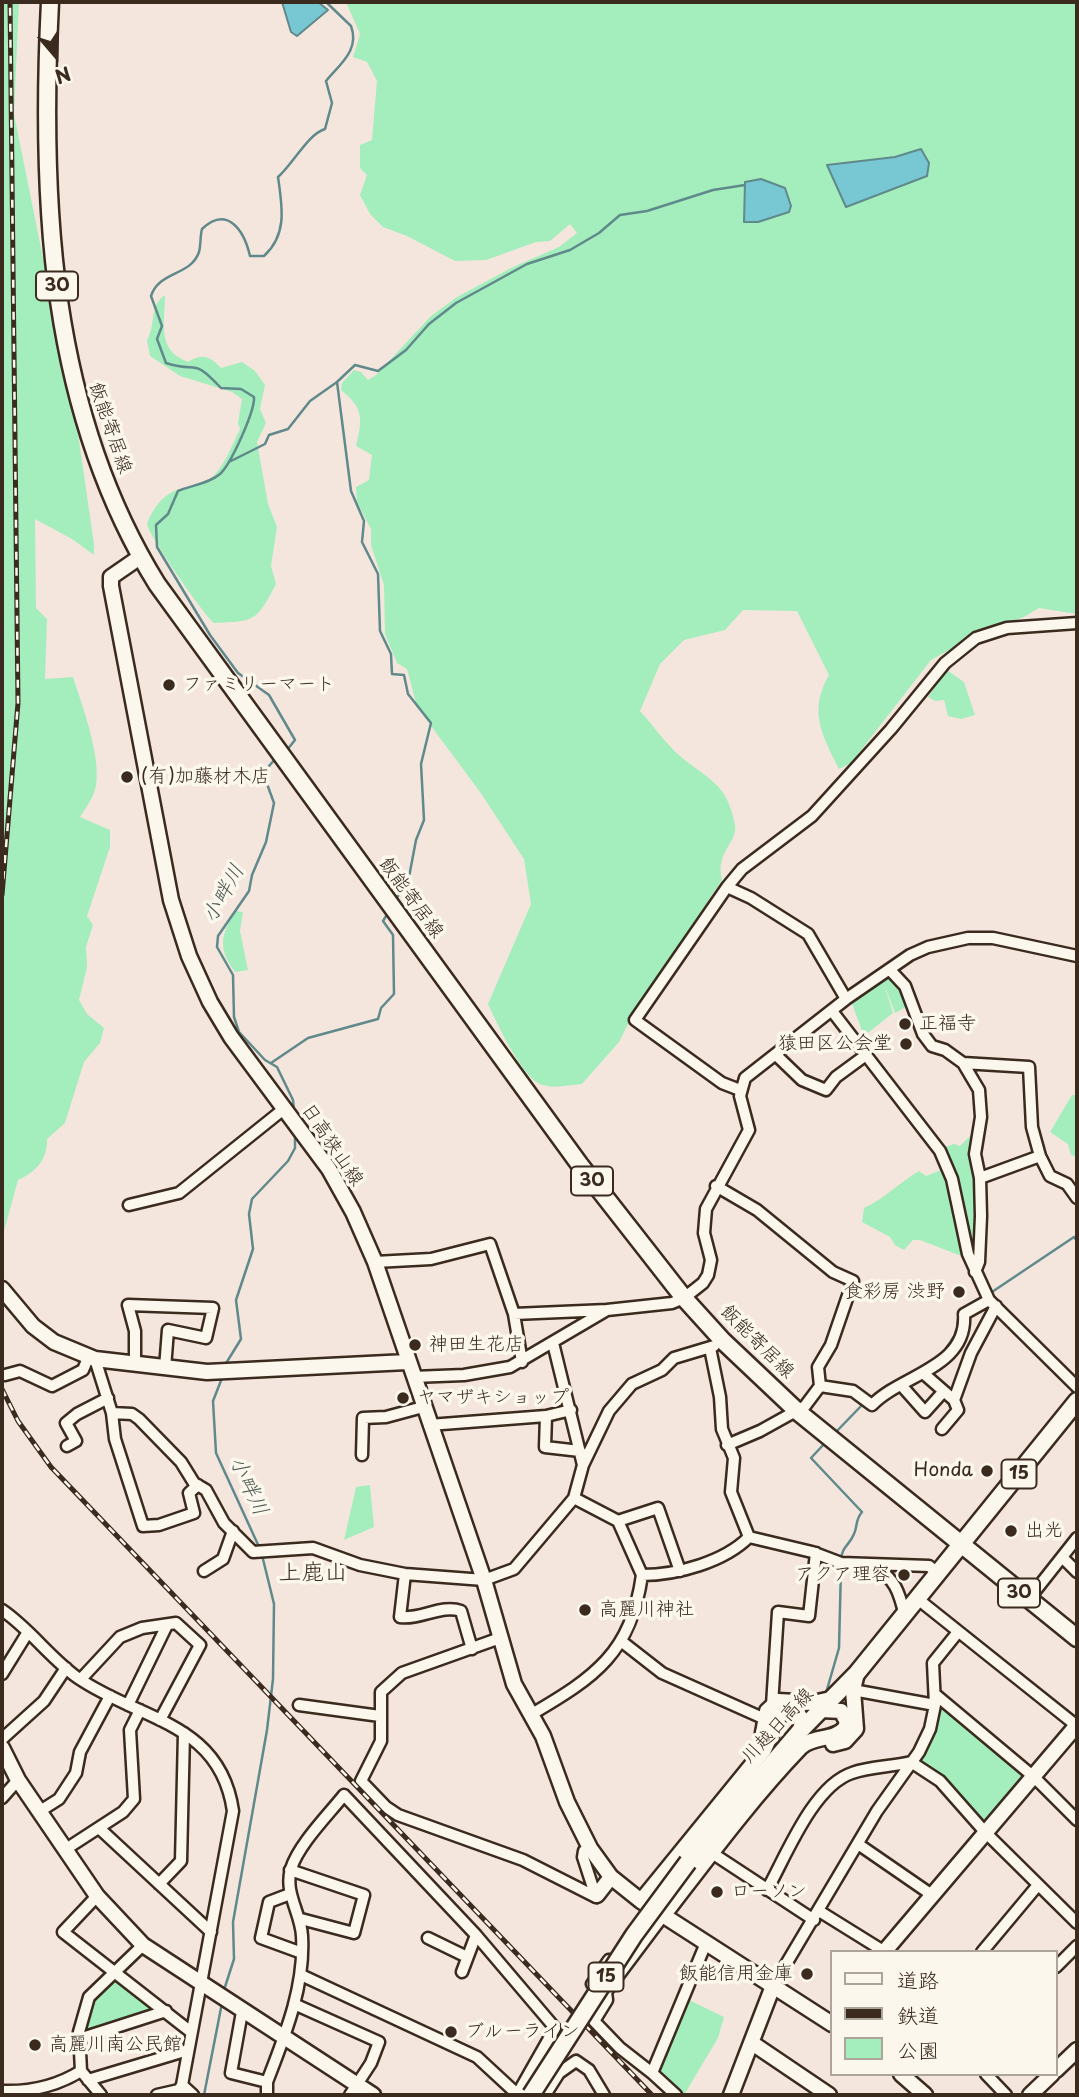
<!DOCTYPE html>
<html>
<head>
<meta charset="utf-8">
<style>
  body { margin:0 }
  #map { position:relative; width:1079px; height:2097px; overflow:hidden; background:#f5e6dd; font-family:"Playpen Sans","Klee One",sans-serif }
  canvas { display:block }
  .frame { position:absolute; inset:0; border:4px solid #3b2a1e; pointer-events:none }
  .legend { position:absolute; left:830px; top:1950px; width:228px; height:126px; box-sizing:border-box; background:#fbf7ec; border:2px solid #aea59a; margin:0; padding:9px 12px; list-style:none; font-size:21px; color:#3b2a1e }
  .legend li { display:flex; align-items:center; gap:14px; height:35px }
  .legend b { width:35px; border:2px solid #aea59a }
  .north { position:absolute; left:21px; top:21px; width:70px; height:70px; -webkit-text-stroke:5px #fbf7ec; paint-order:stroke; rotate:160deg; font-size:19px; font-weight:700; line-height:28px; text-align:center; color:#3b2a1e }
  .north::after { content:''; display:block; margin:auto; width:24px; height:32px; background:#3b2a1e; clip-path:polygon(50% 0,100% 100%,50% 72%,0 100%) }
</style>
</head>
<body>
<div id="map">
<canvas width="1079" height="2097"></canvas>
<div class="frame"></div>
<ul class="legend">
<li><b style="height:9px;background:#fbf7ec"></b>道路</li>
<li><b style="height:9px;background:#3b2a1e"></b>鉄道</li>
<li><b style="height:19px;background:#a4eebd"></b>公園</li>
</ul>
<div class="north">N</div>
</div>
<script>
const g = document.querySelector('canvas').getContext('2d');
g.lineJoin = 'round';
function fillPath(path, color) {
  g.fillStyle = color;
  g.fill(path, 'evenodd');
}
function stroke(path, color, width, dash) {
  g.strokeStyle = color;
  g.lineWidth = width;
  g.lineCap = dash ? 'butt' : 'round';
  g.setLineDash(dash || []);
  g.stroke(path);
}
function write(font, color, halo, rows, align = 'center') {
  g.font = font + ' "Playpen Sans","Klee One",sans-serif';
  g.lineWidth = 7;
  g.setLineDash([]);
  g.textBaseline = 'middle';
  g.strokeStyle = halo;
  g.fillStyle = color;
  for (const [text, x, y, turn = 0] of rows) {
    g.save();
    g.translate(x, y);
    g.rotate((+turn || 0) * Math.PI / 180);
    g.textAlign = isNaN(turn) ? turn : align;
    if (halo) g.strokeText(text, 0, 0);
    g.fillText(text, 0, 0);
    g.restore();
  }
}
const green = new Path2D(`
  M2,2H19L14,114L77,427L94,544V555L72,539L35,519L36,608L47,619L45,679L73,677C82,705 105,766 94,793C91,801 85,809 80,817L110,830V847L87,916L93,925L86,947L87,967L79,1000L87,1014L104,1028L100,1043L84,1062L65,1123L47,1139C48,1159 36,1172 18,1180L2,1238Z
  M346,2H1077V614L1039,608L1024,617L980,633L931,660L851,763L839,769C822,735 808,711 829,675L797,611L743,610L725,630L684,640L660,664L640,711C653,725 665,743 680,756C708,780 727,782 735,825C738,843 715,851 722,880L632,1016L619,1042L582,1084C568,1085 551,1090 538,1083C520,1073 497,1023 488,1004L531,904L524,859L480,792L417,707L407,669L397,663L385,634L384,585L371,545V529L357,502L356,487L369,480L372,455L356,446C363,419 363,407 341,390L342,383L354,370L361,372L368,380L376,375L431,316L457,297L513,267L559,247L577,233L570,224L550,241L536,242L486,260L455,261L407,236L383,227L370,214L360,195L367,175L360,168V145L372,140L377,81L367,62L353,57L360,34ZM895,157L927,175L846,207L828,165Z
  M165,295C165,323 156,350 188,362C202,353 210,356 221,368L242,362L255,371L265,385L260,409L266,423L257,442L268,504L277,527L271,566L276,584C256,622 256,621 214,623C203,614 149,536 147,524C167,474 197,496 216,473C226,462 233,443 240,429L238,423L242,399L232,392L180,376L150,356L147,340C156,326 149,305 165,295Z
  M947,670L964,682L975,715L961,719L948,716L944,700L935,701L928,697Z
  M236,911L243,912L240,931L248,970L235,972C218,949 220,935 236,911Z
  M889,976L902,987L908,1006L895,1013L884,984L893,1013L864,1036L851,1001Z
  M1072,1095H1077V1157L1071,1155L1068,1144L1050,1132Z
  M971,1135L976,1139L970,1152L975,1180V1242L970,1239L952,1164L945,1147L954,1144L960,1146Z
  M941,1170L952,1192L964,1257L920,1240H913L904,1250L895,1245L890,1237L862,1222L864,1208C884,1199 900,1182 919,1171L926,1176Z
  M370,1485L374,1527L344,1540L356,1487Z
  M945,1707L1021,1772L1022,1780L988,1820H979L944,1779L921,1763L920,1757L938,1710Z
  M113,1980L156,2010L86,2031C86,2007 96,1996 113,1980Z
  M687,1999L724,2017L718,2038L684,2095L658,2069Z`);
const water = new Path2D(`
  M282,2H318L328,10L297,36L291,32Z
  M921,149L929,163L927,176L846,207L827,165L895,157Z
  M761,179L785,188L791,206L789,212L758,222H744L745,182Z`);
const stream = new Path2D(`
  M231,461L265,444L269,435L288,429L310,401L337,382
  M287,750L295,740L269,695L238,673L210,635L157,547L156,525L168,514L178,491C192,485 208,484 220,474C231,464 255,411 254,397L241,389L221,388C191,356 199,374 166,363L157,339L162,326L151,296C159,271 191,276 199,252C201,245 200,236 202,229C227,205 244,230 250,256H264C288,234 282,206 278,177C293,164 308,134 325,129L332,103L326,81C340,64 360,50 351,26L326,2
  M276,758L263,773L274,803L266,842L252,875L249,891L218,936L217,947L233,975L234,1017L239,1032L265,1060L277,1067L293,1100L294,1110
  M395,901L409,877L416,840L424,820L421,764L431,723L408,694L404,675L392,674L391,654L380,631L378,574L362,542L364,521L351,491L337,382L355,365L378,371L406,350L429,324L456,303L527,264L570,250L599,233L620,215L647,211L713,190L745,185
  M271,1063L308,1038L378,1019L381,1008L394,994L393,935L383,921L388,913
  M977,1302L1074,1237L1077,1241
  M943,1353L957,1332
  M225,1365L241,1339L236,1300L253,1249L249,1214L252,1199L288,1161L295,1148V1134
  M222,1378L213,1401L216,1453L260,1549
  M835,1433L864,1403
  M825,1443L811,1458L862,1512C855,1520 858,1525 854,1534C849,1546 842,1546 841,1560
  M826,1693L839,1648L841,1567
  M224,1990L234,1959L233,1922L267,1730L273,1679L274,1604L262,1555
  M204,2095L222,2003`);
const street = new Path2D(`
  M727,887L751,898L808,934L846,999
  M890,970L905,986L923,1034L932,1046L945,1050L963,1063L979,1090L981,1117L975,1154L980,1178L981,1216L979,1262L975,1272
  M832,1011L940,1151L952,1179L968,1254L989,1300L1077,1387
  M776,1055L802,1080L826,1090L836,1077L866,1055
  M963,1063L1029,1067L1032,1127L1040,1156L1050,1176L1067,1184L1077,1198
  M740,1090L722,1083L635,1020L727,887L742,869L812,816L891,729L945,663L976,638L1007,628L1077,623
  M980,1178L1040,1156
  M716,1186L757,1210L833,1272L853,1281L831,1345L818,1367L820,1386L805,1406L760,1431L727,1445
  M129,1205L179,1193L285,1108
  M375,1262L431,1259L490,1244L514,1314L607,1310
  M514,1314L522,1362
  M95,1359L112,1413L132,1414L139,1419L181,1462L194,1483L206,1490L224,1523L253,1552L313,1548L360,1565L405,1574L484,1580L514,1569L574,1498L583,1465L553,1343
  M135,1363V1331L128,1305L213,1308L206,1338L168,1330L165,1368
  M923,1373L954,1400L958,1410L942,1429
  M5,1375L20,1371L52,1386L83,1370L88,1358
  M413,1377L464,1375L510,1367L607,1310L672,1303L684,1298L703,1283L708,1275L711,1260L704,1233L706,1209L749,1130L740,1096L745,1078L846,999L910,955L928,947L968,938H993L1077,956
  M901,1385L925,1412L943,1392
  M820,1386L853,1391L872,1405C902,1374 968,1368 964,1314L989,1300
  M954,1400L971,1353L996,1306
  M112,1413L115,1439L143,1526L159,1525L194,1513L189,1493L198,1485
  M546,1416L545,1447L580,1451
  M429,1425L546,1416L571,1410
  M67,1446L76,1441L66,1423L77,1414L108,1398
  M362,1455L363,1418L386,1417L423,1407
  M583,1465L609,1411L632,1384L662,1370L674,1358L714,1346
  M574,1498L618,1521L642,1575C677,1575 724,1562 749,1537L731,1492L734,1458L722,1429L720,1397L710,1348
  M618,1521L658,1508L680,1571
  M749,1537L812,1552L841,1563L929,1566L939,1574
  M1062,1557L1077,1572
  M874,1566C895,1579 899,1591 905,1616
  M204,1571L223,1559L233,1531
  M405,1574L400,1617C420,1620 442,1604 461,1611L472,1649
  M919,1600L1077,1726
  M1028,1600L1077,1538
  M2,1610C30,1629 50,1658 78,1678C141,1721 220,1722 233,1811L182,2085
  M500,1638L402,1673L381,1692V1741L361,1781L386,1807L398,1815L523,1860L596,1897L583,1857L584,1851L590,1848
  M621,1641L662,1673L765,1719
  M2,1674L28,1632
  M81,1679L120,1637L142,1628L176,1623L200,1645L160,1720
  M853,1690L935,1705
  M936,1695L1034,1777L1077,1820
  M128,1705L167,1625
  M299,1705L380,1716
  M772,1705L778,1612L809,1616L816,1553
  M532,1714C595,1677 631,1653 642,1575
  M2,1739L44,1701L66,1668
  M2,1798L18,1780
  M40,1811L59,1799L76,1773L80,1752L110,1696
  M99,1828L211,1932
  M858,1844L932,1895
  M66,1849L123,1812L134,1799L130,1730L140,1710
  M712,1853L814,1920
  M290,1870L364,1895L354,1933L301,1919
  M159,1884L181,1861L184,1733
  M767,1890C786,1856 813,1786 852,1773C871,1766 892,1767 911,1762L940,1781L985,1832L1077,1923
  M290,1894L269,1902L261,1938L302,1953
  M97,1896L63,1932L191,2032
  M819,1911L885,1952
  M428,1938L467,1957
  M982,1952L1038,1885
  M1056,1967L1077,1946
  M462,1972L476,1935
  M301,1975L477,2057L517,2094
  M773,1986L877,1811L919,1752L930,1729L935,1705L933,1663L958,1632
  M602,1990L592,1984L609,1960
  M294,2004L379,2042L371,2063L350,2095
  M242,2012L231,2073L267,2082
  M79,2039L166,2011
  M652,2073L620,2048L594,2021L607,2000L606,1992L663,1916
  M986,2074L1006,2095
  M88,2080L188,2050
  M2,2091C30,2092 57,2086 81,2071
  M101,2095L81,2071L79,2032L89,1997L143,1945
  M157,2095L179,2090L182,2085L193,2095
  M267,2095V2082C285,2035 305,1987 302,1936C301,1913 284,1893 291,1869C298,1845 329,1814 344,1795L476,1935L555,2028L517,2095
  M545,2095L559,2073L576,2061L589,2070L604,2095
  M676,2095L652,2073L706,1943`);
const secondary = new Path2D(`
  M140,557L111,577V586L171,900L189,956L210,1002L231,1037L329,1169L353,1212L375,1262L484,1580L514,1684L543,1736L567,1802L590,1848L611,1877L641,1901L832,2024
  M2,1289L33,1326L54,1342L95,1359L207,1372L407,1362
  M763,1733L767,1711L778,1701L813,1703L831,1699
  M833,1744L845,1741L856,1729L853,1690L857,1673
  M2,1748L18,1780L97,1896L143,1945L373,2095
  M597,1895L611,1877
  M641,1901L764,1750L781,1712H797L802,1720L800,1731
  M663,1916C707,1859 751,1799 801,1747C814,1735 834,1741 845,1728L847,1722L841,1711L821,1710
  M884,1952L1077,1725
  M752,2043L829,2095
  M1056,2070L1077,2050
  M901,2074L925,2095
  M731,2095L773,1986
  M1030,2095L1052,2074`);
const primary = new Path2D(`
  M50,2C40,201 49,410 157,584L580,1165L684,1298L723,1341L797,1411L1077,1638
  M688,1862L800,1731L857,1673L1077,1401`);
const rail = new Path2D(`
  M2,895L18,703L10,2
  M2,1389L18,1421L51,1467L652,2095`);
const primaryBridge = new Path2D(`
  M531,2095L634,1935L688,1862`);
const markers = [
  [169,685,7,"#3b2a1e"],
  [127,777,7,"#3b2a1e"],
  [905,1024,7,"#3b2a1e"],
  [906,1044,7,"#3b2a1e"],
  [959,1292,7,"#3b2a1e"],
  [415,1345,7,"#3b2a1e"],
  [403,1398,7,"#3b2a1e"],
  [987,1471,7,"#3b2a1e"],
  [1011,1531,7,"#3b2a1e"],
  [904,1575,7,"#3b2a1e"],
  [585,1610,7,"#3b2a1e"],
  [717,1892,7,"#3b2a1e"],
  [807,1974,7,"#3b2a1e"],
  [451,2032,7,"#3b2a1e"],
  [35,2045,7,"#3b2a1e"]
];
const shields = [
  [57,286,42],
  [592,1181,42],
  [1019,1474,35],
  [1019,1593,42],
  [606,1977,35]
];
const shieldNames = [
  ["30",57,286],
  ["30",592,1181],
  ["15",1019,1474],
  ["30",1019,1593],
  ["15",606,1977]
];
const streetNames = [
  ["飯能寄居線",110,428,71],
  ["飯能寄居線",411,898,54],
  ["日高狭山線",332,1145,56],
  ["飯能寄居線",757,1342,45],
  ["川越日高線",778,1726,-47]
];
const poiNames = [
  ["ファミリーマート",183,685],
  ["(有)加藤材木店",141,777],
  ["正福寺",919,1024],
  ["猿田区公会堂",892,1044,"right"],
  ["食彩房 渋野",945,1292,"right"],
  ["神田生花店",429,1345],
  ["ヤマザキショップ",417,1398],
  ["Honda",973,1471,"right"],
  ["出光",1025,1531],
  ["アクア理容",890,1575,"right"],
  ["高麗川神社",599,1610],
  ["ローソン",731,1892],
  ["飯能信用金庫",793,1974,"right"],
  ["ブルーライン",465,2032],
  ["高麗川南公民館",49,2045]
];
const waterNames = [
  ["小畔川",224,894,-61],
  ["小畔川",248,1486,65]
];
const quarterNames = [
  ["上鹿山",313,1574]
];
fillPath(green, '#a4eebd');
fillPath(water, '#78c8d4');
stroke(water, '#60898b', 2);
stroke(stream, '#60898b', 2.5);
stroke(street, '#3b2a1e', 15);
stroke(secondary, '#3b2a1e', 19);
stroke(primary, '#3b2a1e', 21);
stroke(street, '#fbf7ec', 10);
stroke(secondary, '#fbf7ec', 14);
stroke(primary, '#fbf7ec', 16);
stroke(rail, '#3b2a1e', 5);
stroke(rail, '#fbf7ec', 2.5, [8]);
stroke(primaryBridge, '#3b2a1e', 21, []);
stroke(primaryBridge, '#fbf7ec', 16);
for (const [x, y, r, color] of markers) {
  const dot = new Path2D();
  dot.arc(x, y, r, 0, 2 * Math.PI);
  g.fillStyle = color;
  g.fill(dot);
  stroke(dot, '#fbf7ec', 2.5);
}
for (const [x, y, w] of shields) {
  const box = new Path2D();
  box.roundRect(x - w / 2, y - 14.5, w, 29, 5);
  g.fillStyle = '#fbf7ec';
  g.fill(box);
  stroke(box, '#3b2a1e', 2);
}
write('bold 18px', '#3b2a1e', null, shieldNames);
write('19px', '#3b2a1e', '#fbf7ec', streetNames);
write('19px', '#3b2a1e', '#fbf7ec', poiNames, 'left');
write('italic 21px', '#4d5955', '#fbf7ec', waterNames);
write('23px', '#3b2a1e', '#fbf7ec', quarterNames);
</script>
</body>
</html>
